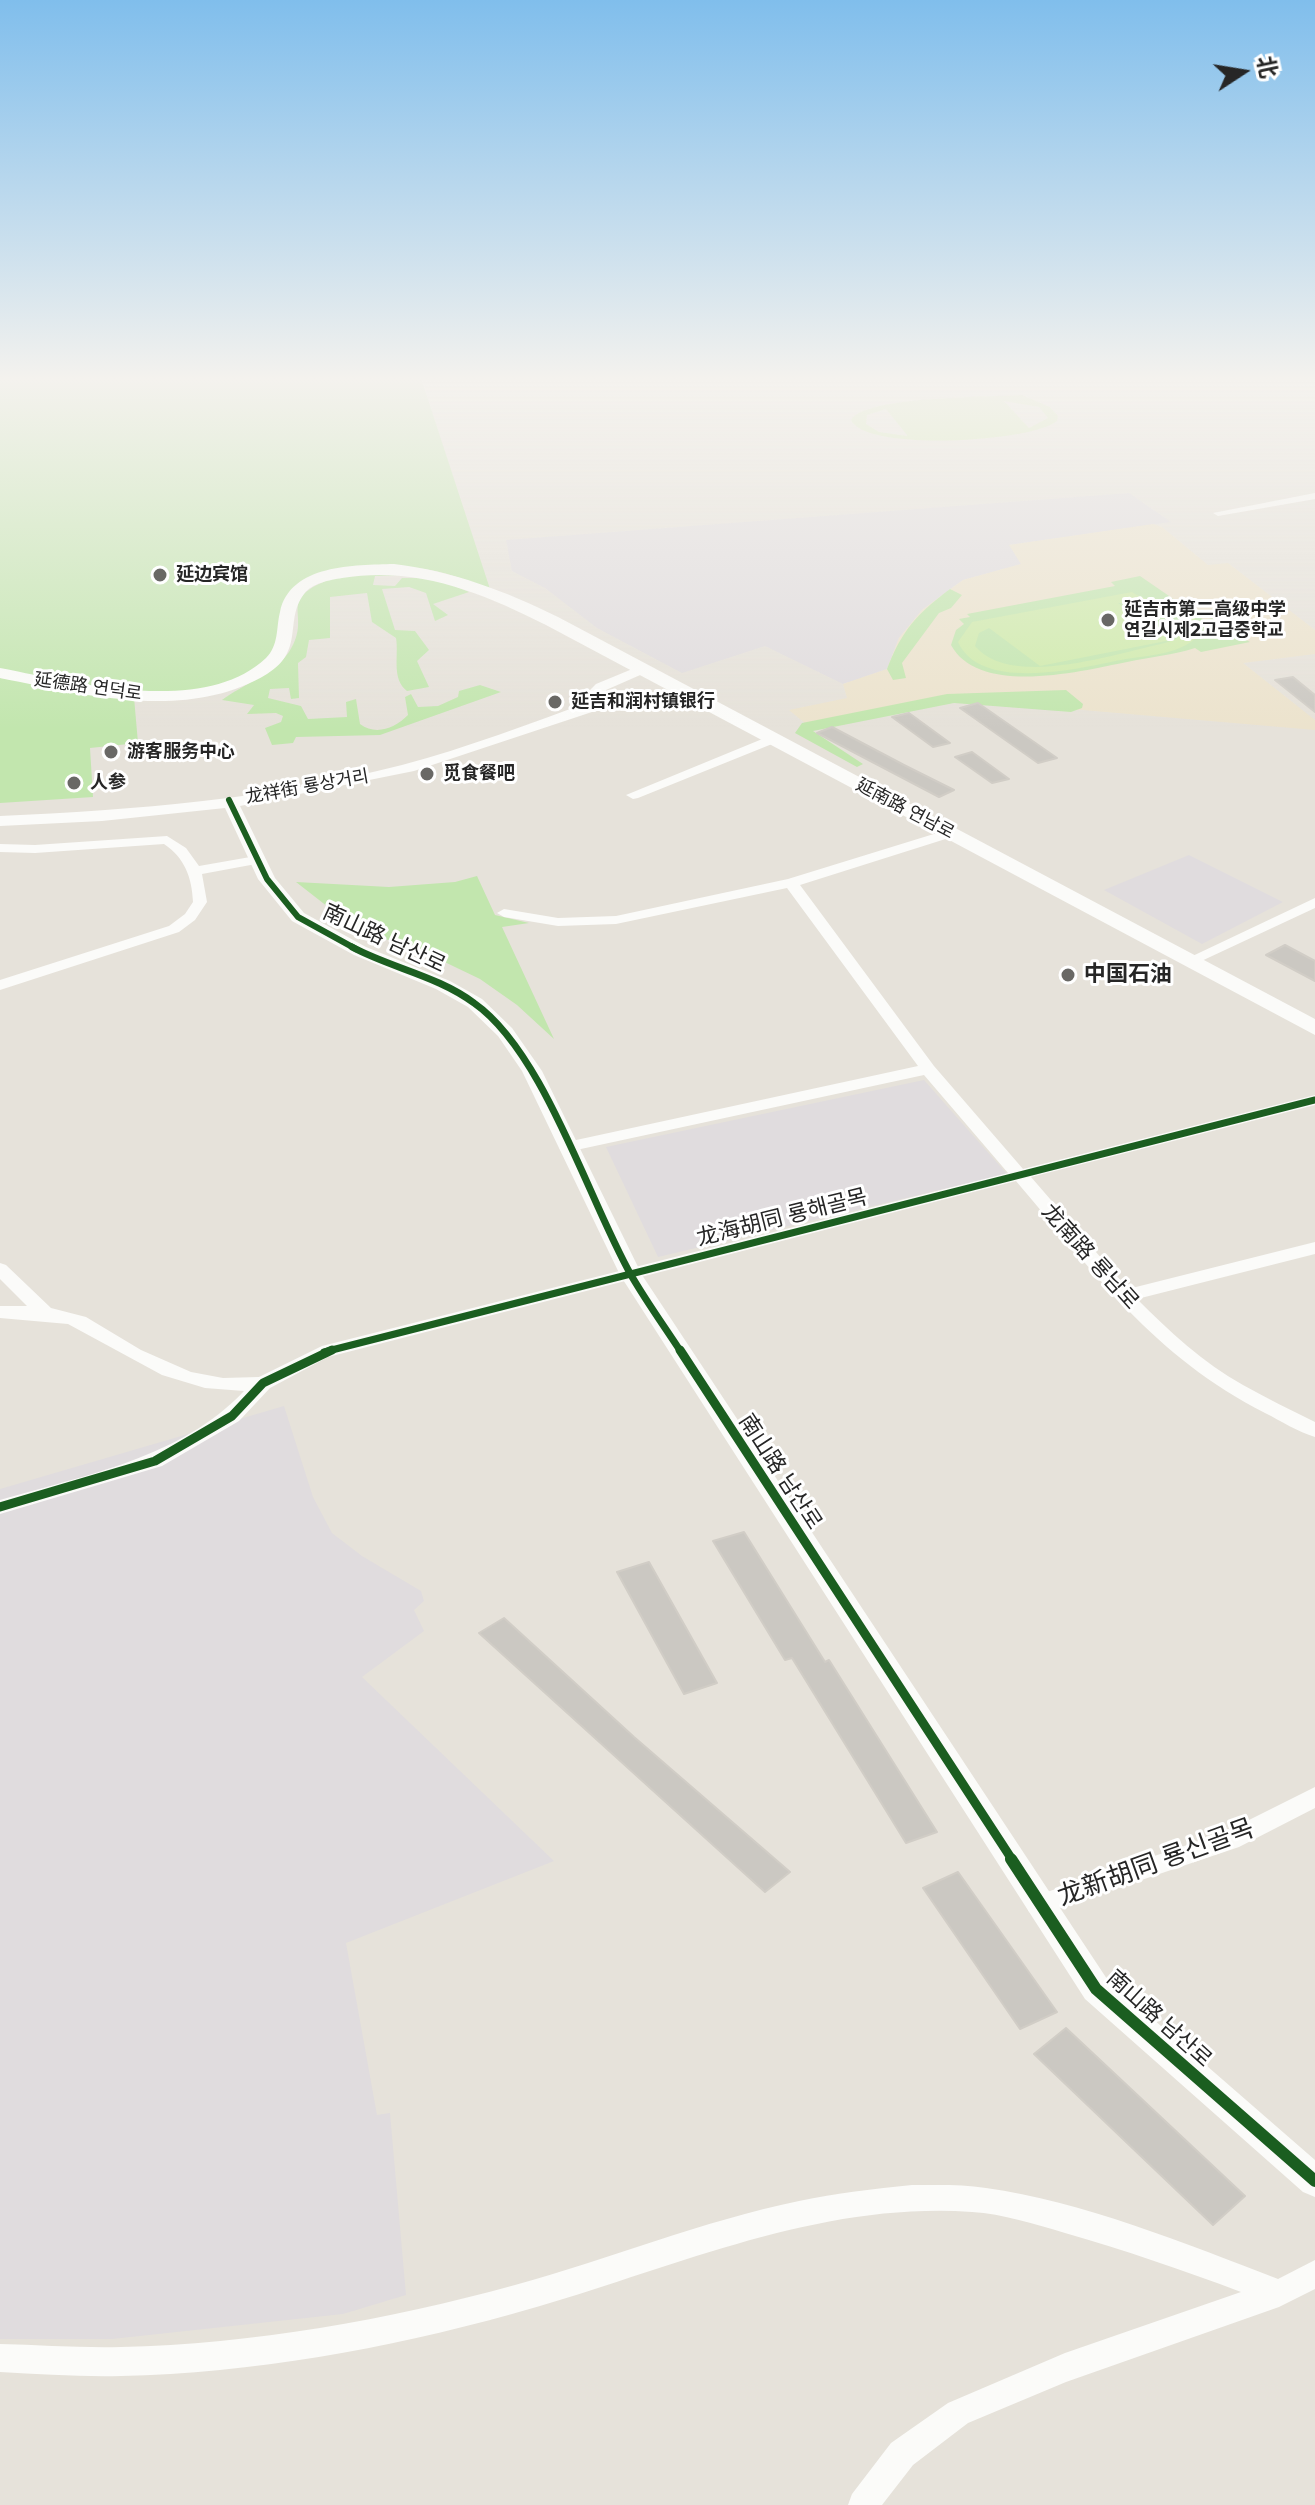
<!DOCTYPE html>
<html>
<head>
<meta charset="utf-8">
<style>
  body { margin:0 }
  #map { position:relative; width:1315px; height:2505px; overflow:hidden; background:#e6e2da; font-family:Montserrat,"Noto Sans SC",sans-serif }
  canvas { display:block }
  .north { position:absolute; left:1203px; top:32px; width:80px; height:80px; -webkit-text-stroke:6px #fff; paint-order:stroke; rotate:78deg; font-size:22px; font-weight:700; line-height:32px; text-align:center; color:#262626 }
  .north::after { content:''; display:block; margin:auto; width:28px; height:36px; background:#262626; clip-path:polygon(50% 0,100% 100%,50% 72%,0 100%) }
</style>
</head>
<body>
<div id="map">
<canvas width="1315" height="2505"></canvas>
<div class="north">北</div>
</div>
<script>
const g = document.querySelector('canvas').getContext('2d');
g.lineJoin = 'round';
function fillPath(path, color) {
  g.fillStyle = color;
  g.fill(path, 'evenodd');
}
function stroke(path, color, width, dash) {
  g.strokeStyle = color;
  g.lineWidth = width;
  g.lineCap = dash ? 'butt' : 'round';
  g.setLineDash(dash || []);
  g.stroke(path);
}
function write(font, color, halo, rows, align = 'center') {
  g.font = font + ' Montserrat,"Noto Sans SC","Noto Sans KR",sans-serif';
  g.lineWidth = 6;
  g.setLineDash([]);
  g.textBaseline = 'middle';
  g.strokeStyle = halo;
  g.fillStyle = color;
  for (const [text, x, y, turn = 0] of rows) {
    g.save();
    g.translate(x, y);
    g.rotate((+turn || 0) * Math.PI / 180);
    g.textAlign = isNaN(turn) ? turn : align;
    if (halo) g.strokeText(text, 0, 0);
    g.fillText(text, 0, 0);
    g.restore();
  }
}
const industrial = new Path2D(`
  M1129,493L1171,522L1010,545L1021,564L963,580L950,589L922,610L899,638L887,669L843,684L765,646L682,673L597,628L545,588L512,571L506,540Z
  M1189,855L1283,902L1202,944L1104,890Z
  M924,1080L1007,1174L658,1257L606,1147Z
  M284,1406L313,1497L332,1533L362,1556L421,1591L424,1601L414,1610L424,1631L362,1677L554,1861L346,1943L377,2115L390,2113L406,2295L343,2314L112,2339H0V1489Z`);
const education = new Path2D(`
  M1153,524L1162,527L1208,565L1228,563L1315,630V654L1243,663L1315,720V730L943,698L806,724L789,710L847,698L843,684L887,669L899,638L922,610L963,580L1021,564L1009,545Z`);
const green = new Path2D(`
  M0,378H421L490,589C409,556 388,566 305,583C297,603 291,627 279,646C230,724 73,682 0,670Z
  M344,574L403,575L375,576L373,585L395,586L402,578H435L469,592L433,604L448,615L435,621L426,593L409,587L382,589L395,630L415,631L429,650L417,661L429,687L407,691C391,679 399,655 396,638L372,622L367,593L330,597V638L309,640L306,657L298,663L299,698L291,699L289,688L270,689L268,698L301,706L308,719L347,717L346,702L356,699L360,724C376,736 395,728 408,715L405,697L411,694L418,707L438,706L458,697L459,691L480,685L501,692L380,735L296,737L293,743L272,745L265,728L281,722L283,716L276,713L247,714L254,705L222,700C242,685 275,673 289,652C316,611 267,600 344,574Z
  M1140,576L1204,620L1214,618L1222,623L1217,625L1250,642L1201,652L1195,648C1173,655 1150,657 1127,662C1082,671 979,697 951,645L956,630L964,624L959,619L970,617L967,614L1115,586L1111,582Z
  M950,589L962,595L951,608L939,613L902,663L906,678L893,680L887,669C902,630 917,614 950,589Z
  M0,678L134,697L138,743L90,748L93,797L0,803Z
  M1066,690L1083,704L1082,708L1071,712L954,703L813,731L863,764L857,767L795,733L802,723L947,694Z
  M477,876L495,915L529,923L502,927L554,1039L517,1005L480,979L430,955L355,928L296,882L389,887L455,882Z`);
const pitch = new Path2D(`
  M1022,395L1050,407L1058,416L1057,421C1033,442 865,452 851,420C864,396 991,397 1022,395ZM1004,401L1039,407L1048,418L1029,428ZM886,409L907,435V436L879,432L866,424L867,415Z
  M1132,592C1153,607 1193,600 1201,631C1187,655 1146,655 1121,660C1080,668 981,693 958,642L972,622ZM1118,603C1140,603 1173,605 1185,626C1182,639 1172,641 1161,644C1114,654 1011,689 975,646L979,633L989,628L1040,666L1171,640Z`);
const building = new Path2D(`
  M1293,677L1315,695V712L1275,680Z
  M978,703L1057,758L1038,763L960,708Z
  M909,713L950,743L933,747L892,717Z
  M832,727L904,765L954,790L939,797L817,733Z
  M972,752L1009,779L992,783L955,757Z
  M1285,945L1315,961V981L1266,955Z
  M744,1532L825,1662L829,1660L937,1832L906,1843L792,1658L785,1660L713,1541Z
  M649,1562L717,1683L684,1694L617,1572Z
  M504,1618L634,1737L790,1872L765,1892L479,1633Z
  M958,1872L1057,2012L1020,2029L923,1888Z
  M1066,2028L1245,2196L1213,2225L1034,2054Z`);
const minor = new Path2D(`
  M1315,493V499L1218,516L1213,513Z
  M772,735L777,736V742L638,798L633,799L626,795Z
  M950,829L955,830V836L800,885L934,1066L1023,1169L1315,1095V1105L1031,1177L1128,1289L1315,1242V1254L1137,1299C1169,1331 1203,1363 1243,1385C1266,1398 1291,1410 1315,1422V1437C1298,1432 1281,1421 1265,1413C1154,1356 1095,1274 1016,1181L328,1357L270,1388L239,1421L162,1466L0,1514V1500C85,1475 181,1458 244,1391L205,1388L162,1375L68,1324L0,1318V1306H27L0,1279V1263L6,1265L51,1308L86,1317L141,1350L191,1372L223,1378L259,1377L322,1346L1008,1173L924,1075L567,1152L561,1151L559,1147L567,1142L918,1066L787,888L616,924L558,926L504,917L497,913L504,909L558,918L616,916L788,879Z
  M167,836L186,848L199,866L256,856L263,860L256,864L202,874L207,902L195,920L179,932L0,990V980L169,926L185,914L193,902C192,878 185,858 164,844L35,853L0,852V844L35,845Z
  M1315,898V908L1195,964H1185L1182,961Z
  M1315,1787V1808L1239,1847L1038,1915L1029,1912L1026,1905L1029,1898L1223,1833Z
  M912,2185C937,2185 962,2184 986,2188C1081,2201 1187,2244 1278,2279L1315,2260V2289L1279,2307L1066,2382L968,2423L913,2465L882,2505H848L852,2494L891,2443L948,2403L1065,2353L1241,2292C1183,2270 1124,2250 1065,2233C1035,2224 1003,2214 972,2212C811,2201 664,2273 512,2314C386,2349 253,2373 121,2376C81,2377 40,2374 0,2372V2344C40,2345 81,2348 121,2347C253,2344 388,2320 515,2285C610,2259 702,2221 799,2201C836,2193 874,2189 912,2185Z`);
const tertiary = new Path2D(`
  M642,665L647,666V672L606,690V697L630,703L684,686L692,691C670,710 631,715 604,708L414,771L240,806L275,878L304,913L366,947L450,981L482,999L512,1028L542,1071L642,1275L1107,1979L1315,2160V2197L1303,2192L1085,1999L620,1275L522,1071L498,1036L468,1007L436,989L354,955L292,921L258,879L225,808L102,821L0,826V816C137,810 270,799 402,765C467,748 530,723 593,701L589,691L596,684Z`);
const secondary = new Path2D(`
  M394,564C453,571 505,591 558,617L1315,1019V1035L546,625C480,592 417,566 342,578C330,580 312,583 304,594C284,620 305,651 267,674C187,722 86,695 0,678V668C74,682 204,717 266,658C279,645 276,628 280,612C290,564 355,565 394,564Z`);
const cyclewayFar3 = new Path2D(`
  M229,800L267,879L298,917L356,949`);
const cyclewayFar2 = new Path2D(`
  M352,947C391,968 438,976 474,1003C544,1052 588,1199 631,1275C646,1301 664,1326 681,1352
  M324,1352L1315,1100`);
const cyclewayFar1 = new Path2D(`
  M680,1350L1013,1861
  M0,1507L155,1461L232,1416L263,1383L332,1350`);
const cycleway = new Path2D(`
  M1011,1859L1096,1989L1315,2181`);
const markers = [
  [160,575,8,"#696865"],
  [1108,620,8,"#696865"],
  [555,702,8,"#696865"],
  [111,752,8,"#696865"],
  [427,774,8,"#696865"],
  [74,783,8,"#696865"],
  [1068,975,8,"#696865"]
];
const farPoinames = [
  ["延边宾馆",176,575],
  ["延吉市第二高级中学",1124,610],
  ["연길시제2고급중학교",1124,631],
  ["延吉和润村镇银行",571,702],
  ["游客服务中心",127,752],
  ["觅食餐吧",443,774],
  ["人参",90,783]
];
const farStreetnames = [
  ["延德路 연덕로",88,687,8],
  ["龙祥街 룡상거리",307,787,-10],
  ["延南路 연남로",905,809,28]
];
const streetNames = [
  ["南山路 남산로",384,939,25],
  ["龙海胡同 룡해골목",782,1218,-14],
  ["龙南路 룡남로",1090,1257,48],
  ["南山路 남산로",780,1472,57],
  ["南山路 남산로",1159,2019,42]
];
const poiNames = [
  ["中国石油",1084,975]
];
const nearStreetnames = [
  ["龙新胡同 룡신골목",1156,1863,-20]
];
fillPath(industrial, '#e0dcde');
fillPath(education, '#ece3cd');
fillPath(green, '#c2e6ae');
fillPath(pitch, '#cfebab');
fillPath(building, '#cbc8c2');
stroke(building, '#d1cdc6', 2);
fillPath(minor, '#fbfbf9');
fillPath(tertiary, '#fbfbf9');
fillPath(secondary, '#fbfbf9');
stroke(cyclewayFar3, '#1b5e20', 6);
stroke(cyclewayFar2, '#1b5e20', 7);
stroke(cyclewayFar1, '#1b5e20', 9);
stroke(cycleway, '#1b5e20', 12);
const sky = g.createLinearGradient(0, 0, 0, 729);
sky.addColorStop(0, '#80beec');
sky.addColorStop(0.52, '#f4f2ee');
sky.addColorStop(1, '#f4f2ee00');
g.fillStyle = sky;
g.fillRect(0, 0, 1315, 729);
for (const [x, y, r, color] of markers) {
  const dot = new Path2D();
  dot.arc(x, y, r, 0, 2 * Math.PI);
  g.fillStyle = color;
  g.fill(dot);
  stroke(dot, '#fff', 3);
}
write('bold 18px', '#262626', '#fff', farPoinames, 'left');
write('18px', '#262626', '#fff', farStreetnames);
write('22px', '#262626', '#fff', streetNames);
write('bold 22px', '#262626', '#fff', poiNames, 'left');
write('26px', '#262626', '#fff', nearStreetnames);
</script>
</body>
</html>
